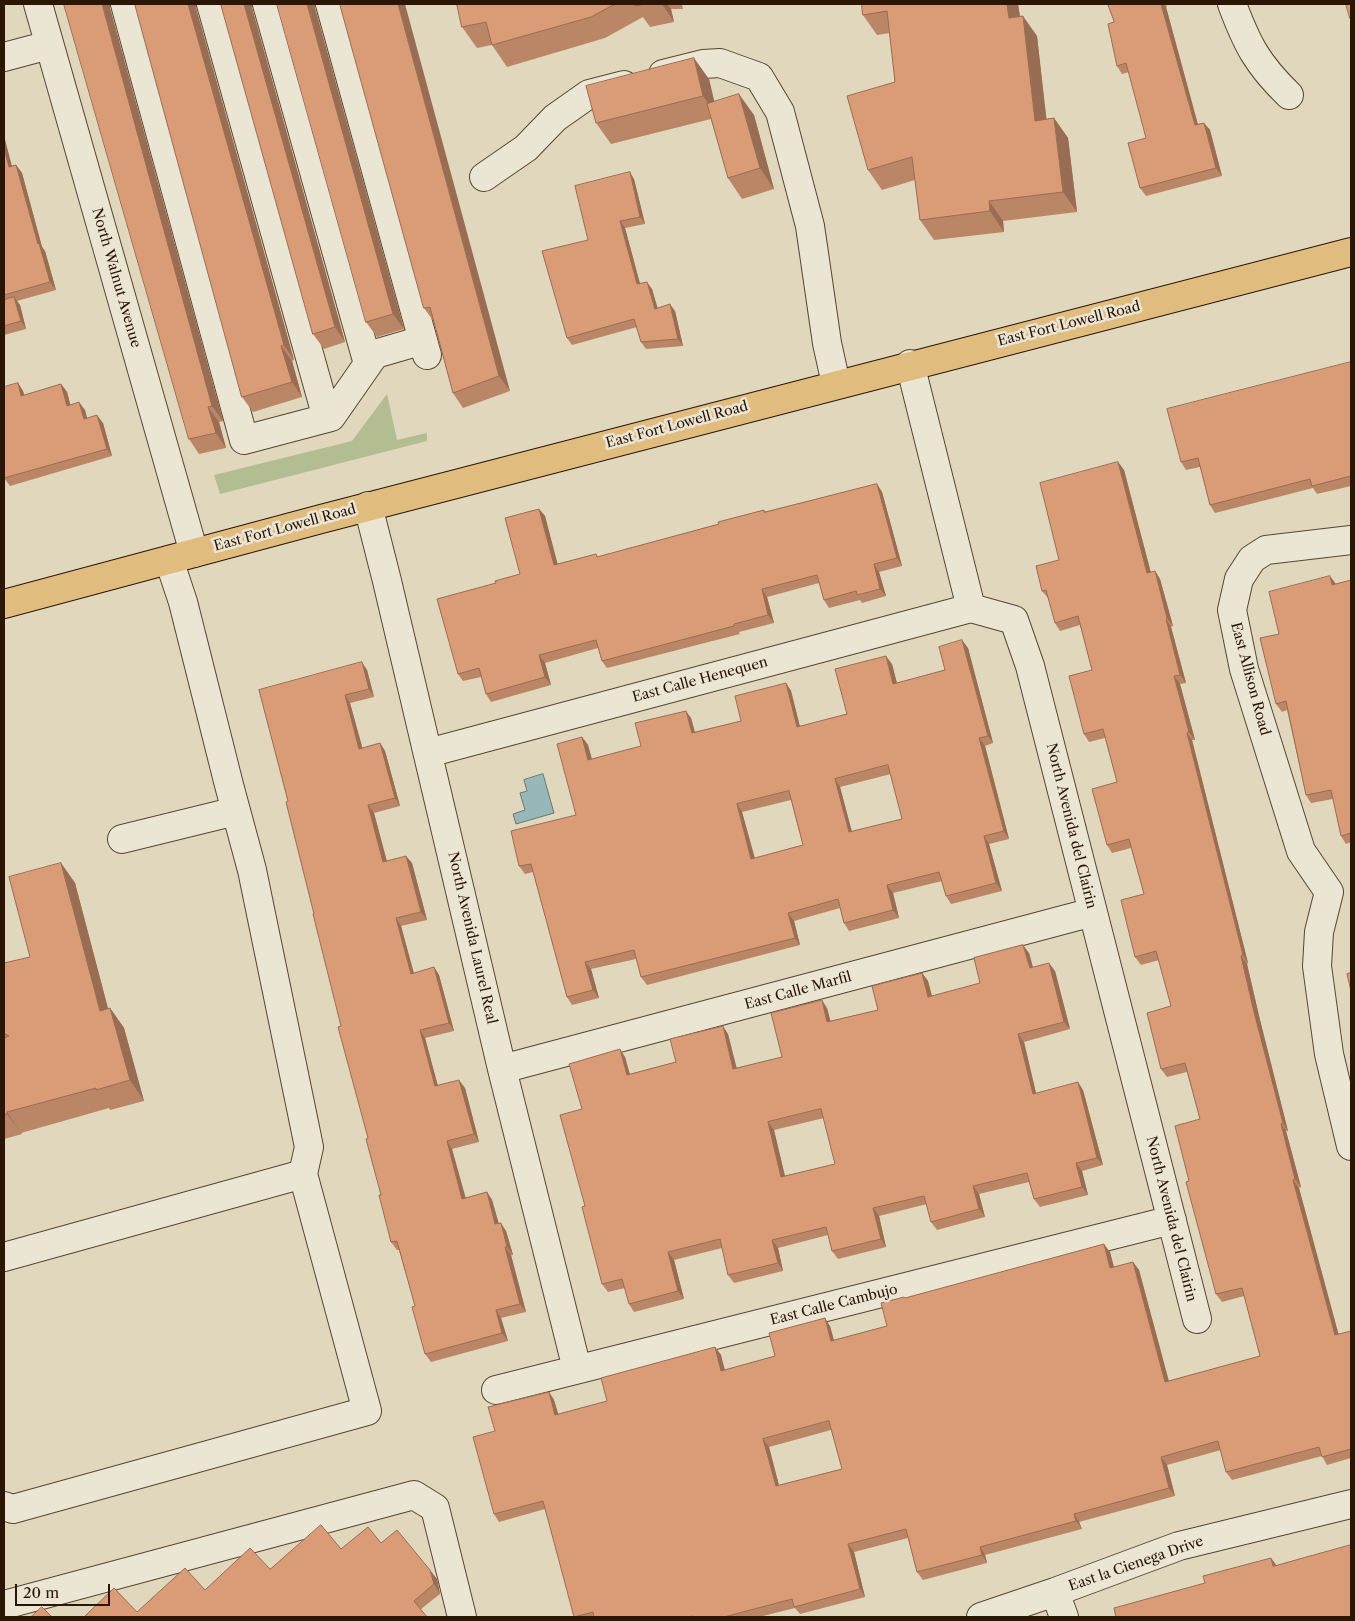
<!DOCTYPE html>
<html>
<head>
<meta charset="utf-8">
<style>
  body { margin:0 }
  #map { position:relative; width:1355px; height:1621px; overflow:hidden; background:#e0d7bd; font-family:"Libre Caslon Text",serif }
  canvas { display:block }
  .frame { position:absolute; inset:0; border:5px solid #2b1505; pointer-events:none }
  .scale { position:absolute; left:15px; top:1584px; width:95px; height:22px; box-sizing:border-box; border:2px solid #2b1505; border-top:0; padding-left:6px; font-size:15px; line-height:18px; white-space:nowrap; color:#2b1505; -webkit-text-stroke:4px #ebe5d4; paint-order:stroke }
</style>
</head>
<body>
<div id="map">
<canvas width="1355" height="1621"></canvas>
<div class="frame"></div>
<div class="scale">20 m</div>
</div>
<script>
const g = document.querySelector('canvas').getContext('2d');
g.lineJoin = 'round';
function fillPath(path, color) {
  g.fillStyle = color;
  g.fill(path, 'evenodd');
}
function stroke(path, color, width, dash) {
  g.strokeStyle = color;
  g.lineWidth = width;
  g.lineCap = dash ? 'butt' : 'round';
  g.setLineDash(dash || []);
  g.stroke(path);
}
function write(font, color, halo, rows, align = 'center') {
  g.font = font + ' "Libre Caslon Text",serif';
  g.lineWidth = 5;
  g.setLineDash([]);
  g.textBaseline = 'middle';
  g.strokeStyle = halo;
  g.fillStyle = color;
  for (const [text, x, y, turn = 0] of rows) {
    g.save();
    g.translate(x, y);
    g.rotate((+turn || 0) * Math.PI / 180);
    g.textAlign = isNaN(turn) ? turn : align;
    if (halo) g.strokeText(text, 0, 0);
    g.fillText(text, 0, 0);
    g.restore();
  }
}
const green = new Path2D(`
  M387,394L397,440L427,433V441L220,494L214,475L352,441Z`);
const water = new Path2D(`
  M543,774L554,813L516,824L513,814L525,810L520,793L527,791L524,780Z`);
const minor = new Path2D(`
  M38,4L194,553
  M125,4L244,440L331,417L375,354L423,340
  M211,4L327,418
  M267,4L368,364
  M330,4L427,355
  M1232,4C1247,44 1257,64 1289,95
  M4,57L49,45
  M663,74L703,64L720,63L759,77L780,112L810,226L827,343L836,384
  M484,177L526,148L555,118L589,94L624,85
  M910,364L971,608
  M368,506L387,581L502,1069L577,1369
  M971,608L1014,620L1030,666L1197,1319
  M428,753L971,608
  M122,839L236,811
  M1329,892L1301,851L1244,669L1232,610L1239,579L1252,559L1266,550L1351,540
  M1329,892L1319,932L1317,966L1329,1054L1351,1146
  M502,1069L1093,912
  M4,1257L303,1174
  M496,1390L1172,1220
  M4,1506L13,1509L367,1411L303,1174L309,1147L252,870L229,785L183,602L169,560
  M1055,1592L1064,1617
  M4,1605L414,1495L435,1508L462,1617
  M981,1617L1055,1592L1179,1546L1351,1504`);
const major = new Path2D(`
  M4,604C452,483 901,366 1351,252`);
const wall = new Path2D(`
  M135,4H196V8L294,360L292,361L302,397L253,412L242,397Z
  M221,4H252V8L345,342L324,349L313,334Z
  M340,4L510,391L463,408L453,393L434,322L424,308Z
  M457,4H682L683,9H671L674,22L650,27L643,17L605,38L507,67L492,45L477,48L462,27Z
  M862,4H1018L1020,16L1037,36L1046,119L1054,118L1068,138L1077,212L1003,221L1004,232L934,240L920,220L915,180L882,190L868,170L895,82L890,33L877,35L863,15Z
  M1108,4H1166L1167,7H1166L1198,124L1204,123L1210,130L1222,176L1146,196L1140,188L1146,138L1129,72L1122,74L1117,66L1114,22Z
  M110,8L223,421L219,422L226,448L199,454L189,439Z
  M315,8L404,329L377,337L366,322Z
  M709,79L714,101L754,115L774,189L742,199L728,178L711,119L611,144L596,123Z
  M4,136L12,166L16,165L22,173L42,247L45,251L56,290L17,301L20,305L26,329L4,335Z
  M634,179L645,224L625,228L640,284L652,289L657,308L675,311L683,346L646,349L641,342L637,327L572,345L567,338L588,240Z
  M1351,362V486L1317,494L1313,488L1215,513L1210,505L1200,467L1186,470L1181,462Z
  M18,383L23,391L24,395L61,384L67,392L70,405L85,410L87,418L103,423L112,456L10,486L4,478Z
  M1118,462L1124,470L1151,573L1155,571L1160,579L1173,626L1171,627L1186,683L1180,684L1195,740H1192L1248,963L1247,964L1260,1020L1288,1131H1286L1301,1187L1299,1188L1338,1335L1351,1331V1458L1327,1465L1322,1456L1232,1480L1226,1472L1221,1450L1167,1465L1175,1496L1079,1522L1082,1529L985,1555L987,1563L923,1580L917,1572L908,1538L854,1552L865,1597L800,1614L795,1608L759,1617H575L545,1509L499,1522L494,1514L495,1431L549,1392L554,1400L558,1414L607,1401L715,1347L721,1355L724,1370L775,1356L830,1326L834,1340L887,1326L904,1297L905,1298L1110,1252L1114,1267L1133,1262L1139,1270L1169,1381L1260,1356L1244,1296L1222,1302L1216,1294L1189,1181L1200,1119L1187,1072L1167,1077L1161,1069L1171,1006L1159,960L1141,965L1135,957L1144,894L1131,848L1112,853L1107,845L1117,782L1105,738L1089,742L1084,734L1092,670L1080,625L1060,631L1055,623L1048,598L1042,591L1059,560ZM831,1430L842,1469L779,1485L769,1447Z
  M877,484L882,492L902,566L879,572L886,596L862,603L860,600L829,608L824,600L819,583L767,597L774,623L739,632L740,634L607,668L602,661L598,648L545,663L551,685L491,702L486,694L481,677L463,681L458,674L496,583L520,574L539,509L545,516L557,564L596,554L598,557L719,524L764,510L765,512Z
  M1351,580V842L1346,844L1341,836L1333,799L1311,803L1306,795L1287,710L1282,712L1276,704L1336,584Z
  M968,648L993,743L985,746L1009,839L989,844L1002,891L951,904L946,896L942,881L893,893L899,918L849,931L844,923L840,908L794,921L800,945L647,985L641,977L636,959L591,969L599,998L572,1005L567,997L533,872L525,874L519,866L576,815L582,737L588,745L592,759L641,746L691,718L695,732L741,721L786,683L791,691L800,727L847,714L892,664L897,683L945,670ZM891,774L902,819L852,832L840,787ZM791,800L803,845L755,858L742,812Z
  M367,670L374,697L350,703L362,748L380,743L385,751L400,806L374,813L387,861L412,863L427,920L401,926L414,973L434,967L439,975L454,1031L425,1038L438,1086L465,1088L479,1142L452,1149L465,1198L487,1192L492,1200L499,1224L506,1231L513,1255H511L526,1312L501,1318L508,1341L431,1362L425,1354L415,1306L399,1250H397L391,1242L368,1138L288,801L259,690Z
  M61,863L75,883L108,1009L110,1008L124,1028L144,1101L110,1110L109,1108L21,1133L22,1134L4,1139V963L30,957Z
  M1029,953L1033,967L1055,971L1070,1029L1024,1042L1036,1093L1083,1090L1103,1165L1082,1171L1088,1195L1040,1207L1034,1199L1029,1182L979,1194L985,1217L937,1230L931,1222L927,1204L879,1216L886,1247L838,1259L832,1251L828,1235L778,1248L783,1271L734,1283L728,1275L722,1248L674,1260L684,1299L634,1312L629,1304L625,1288L608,1292L602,1284L585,1206L582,1109L625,1057L630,1074L676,1062L728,1034L736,1068L782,1057L827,1008L830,1021L878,1010L922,973L928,981L932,996L980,983ZM824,1118L835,1164L785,1176L774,1130Z
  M381,1543L437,1579L440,1594L421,1609L137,1612L270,1569L341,1549Z`);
const shadedWall = new Path2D(`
  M102,4H110V8L223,421L212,406Z
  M188,4H196V8L294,360L284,345Z
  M244,4H252V8L345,342L335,327Z
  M307,4H315V8L404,329L393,314Z
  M398,4H405L510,391L499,376Z
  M662,4H667L671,9L674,22Z
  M1007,4H1018L1023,38L1009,18Z
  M1161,4H1163L1166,7L1200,133L1195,125Z
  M1023,16L1037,36L1049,141L1035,121Z
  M694,58L709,79L718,117L703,96Z
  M739,94L754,115L774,189L760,168Z
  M1054,118L1068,138L1077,212L1063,192Z
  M1204,123L1210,130L1222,176L1216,168Z
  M4,136L14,175L9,167L4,148Z
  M16,165L22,173L42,247L45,251L56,290L50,282L38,244Z
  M630,172L634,179L645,224L640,217Z
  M989,201L1003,221L1004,232L990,211Z
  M620,221L625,228L642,291L637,284Z
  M647,282L652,289L660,316L655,309Z
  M14,297L20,305L26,329L21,321Z
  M670,304L675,311L683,346L678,339Z
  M281,346L292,361L302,397L292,382Z
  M18,383L23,391L27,403L21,396Z
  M61,384L67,392L73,414L67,406Z
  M79,402L85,410L89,427L84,419Z
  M208,407L219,422L226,448L216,433Z
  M97,415L103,423L112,456L107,449Z
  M1118,462L1124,470L1153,581L1147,573Z
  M877,484L882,492L902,566L897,558Z
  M539,509L545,516L560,573L554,565Z
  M874,564L879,572L886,596L880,589Z
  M1155,571L1160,579L1173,626L1167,618Z
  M1330,576L1336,584L1332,585Z
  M762,589L767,597L774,623L768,615Z
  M1166,619L1171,627L1186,683L1180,675Z
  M962,640L968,648L993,743L988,736Z
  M539,655L545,663L551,685L545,677Z
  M886,656L892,664L899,692L893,684Z
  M362,662L367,670L374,697L369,689Z
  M1174,676L1180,684L1195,740L1189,732Z
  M786,683L791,691L802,735L797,727Z
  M345,695L350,703L365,757L359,749Z
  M686,711L691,718L697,741L692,733Z
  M1187,733L1192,740L1248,963L1243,955Z
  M582,737L588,745L594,768L588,760Z
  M979,738L985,746L1009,839L1004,831Z
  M380,743L385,751L400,806L395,798Z
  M835,779L840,787L854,840L849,832Z
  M737,804L742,812L757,867L751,859Z
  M368,805L374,813L389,870L383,862Z
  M984,836L989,844L1002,891L996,883Z
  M406,856L412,863L427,920L421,912Z
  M61,863L75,883L114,1031L100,1011Z
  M887,885L893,893L899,918L893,910Z
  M788,913L794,921L800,945L795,938Z
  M396,918L401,926L416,982L411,974Z
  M1023,945L1029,953L1035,976L1030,968Z
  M1241,956L1247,964L1260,1020L1288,1131L1283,1123L1254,1012Z
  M585,962L591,969L599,998L593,990Z
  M1049,963L1055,971L1070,1029L1064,1022Z
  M434,967L439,975L454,1031L449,1023Z
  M922,973L928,981L934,1005L928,997Z
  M822,1000L827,1008L833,1030L827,1022Z
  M110,1008L124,1028L144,1101L130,1080Z
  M723,1026L728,1034L739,1077L733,1069Z
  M420,1030L425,1038L440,1094L435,1086Z
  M1018,1034L1024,1042L1038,1102L1033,1094Z
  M620,1049L625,1057L632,1083L627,1075Z
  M459,1080L465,1088L479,1142L474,1134Z
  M1078,1082L1083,1090L1103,1165L1097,1158Z
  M7,1112L21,1133L22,1134L7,1114Z
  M768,1122L774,1130L787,1185L781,1177Z
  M1281,1124L1286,1131L1301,1187L1295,1179Z
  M447,1141L452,1149L468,1206L462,1199Z
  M1076,1163L1082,1171L1088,1195L1082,1187Z
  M1293,1180L1299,1188L1341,1343L1335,1335Z
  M973,1186L979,1194L985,1217L979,1209Z
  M487,1192L492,1200L501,1232L495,1224Z
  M873,1208L879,1216L886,1247L881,1239Z
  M501,1223L506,1231L513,1255L507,1247Z
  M772,1240L778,1248L783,1271L778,1263Z
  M1104,1244L1110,1252L1116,1276L1110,1268Z
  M505,1247L511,1255L526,1312L520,1304Z
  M668,1252L674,1260L684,1299L678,1291Z
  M1133,1262L1139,1270L1171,1390L1165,1382Z
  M496,1310L501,1318L508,1341L502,1333Z
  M825,1318L830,1326L836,1349L831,1341Z
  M715,1347L721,1355L727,1378L721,1371Z
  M549,1392L554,1400L561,1423L555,1415Z
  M763,1439L769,1447L781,1494L776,1486Z
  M1161,1457L1167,1465L1175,1496L1169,1488Z
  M1074,1514L1079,1522L1082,1529L1076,1521Z
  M848,1544L854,1552L865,1597L860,1589Z
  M980,1547L985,1555L987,1563L982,1555Z
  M1271,1558L1277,1566H1273Z
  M430,1570L437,1579L440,1594L434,1584Z`);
const building = new Path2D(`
  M64,4H102L212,406L208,407L216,433L189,439Z
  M135,4H188L284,345L281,346L292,382L242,397Z
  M221,4H244L335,327L313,334Z
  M277,4H307L393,314L366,322Z
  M340,4H398L499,376L453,393L430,307L424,308Z
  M457,4H615L591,17L492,45L486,22L462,27Z
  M634,4H645L635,6Z
  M862,4H1007L1009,18L1023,16L1035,121L1054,118L1063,192L989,201L990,211L920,220L912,157L868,170L847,96L895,82L887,11L863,15Z
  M1108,4H1161L1195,125L1204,123L1216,168L1140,188L1128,143L1146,138L1126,63L1117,66L1108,24L1114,22Z
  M1346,4H1351V17L1350,18Z
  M694,58L703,96L596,123L586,86Z
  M739,94L760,168L728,178L707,104Z
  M4,148L9,167L16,165L38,244L39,243L50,282L4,295Z
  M630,172L640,217L620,221L637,284L647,282L655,309L670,304L678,339L641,342L634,319L567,338L542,251L588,240L575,186Z
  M14,297L21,321L4,326V300Z
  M1351,362V476L1312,486L1310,479L1210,505L1198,458L1181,462L1167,409Z
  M18,383L21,396L61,384L67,406L79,402L84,419L97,415L107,449L4,478V387Z
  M1118,462L1147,573L1155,571L1167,618L1166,619L1180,675L1174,676L1189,732L1187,733L1243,955L1241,956L1254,1012L1283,1123L1281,1124L1295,1179L1293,1180L1335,1335L1351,1331V1449L1322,1457L1319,1447L1226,1472L1218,1441L1161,1457L1169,1488L1074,1514L1076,1521L980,1547L982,1555L917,1572L906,1529L848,1544L860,1589L794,1607L792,1599L724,1617H693V1616L689,1617H594L593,1612L574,1617L543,1501L494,1514L473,1437L495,1431L488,1407L549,1392L555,1415L607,1401L601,1378L715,1347L721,1371L775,1356L769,1333L825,1318L831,1341L887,1326L881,1303L904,1297L905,1298L1104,1244L1110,1268L1133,1262L1165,1382L1260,1356L1242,1288L1216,1294L1186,1182L1189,1181L1175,1126L1200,1119L1185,1063L1161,1069L1147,1013L1171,1006L1156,951L1135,957L1121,900L1144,894L1129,839L1107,845L1092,789L1117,782L1103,729L1084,734L1069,676L1092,670L1078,616L1055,623L1046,590L1042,591L1036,566L1059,560L1040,483ZM829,1421L842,1469L776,1486L763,1439Z
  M877,484L897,558L874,564L880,589L857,595L856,591L824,600L817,575L762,589L768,615L734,624V626L602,661L596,640L539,655L545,677L486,694L479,668L458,674L437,599L496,583L495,581L520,574L505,518L539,509L554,565L596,554L597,557L719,524L718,522L764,510V512Z
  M1330,576L1332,585L1351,580V833L1341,836L1331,790L1306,795L1286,701L1276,704L1260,638L1279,634L1269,592Z
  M962,640L988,736L979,738L1004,831L984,836L996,883L946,896L939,872L887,885L893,910L844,923L838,899L788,913L795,938L641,977L634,950L585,962L593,990L567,997L531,864L519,866L511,831L576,815L557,744L582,737L588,760L641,746L635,723L686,711L692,733L741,721L735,696L786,683L797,727L847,714L835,669L886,656L893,684L945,670L939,647ZM888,765L902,819L849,832L835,779ZM789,791L803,845L751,859L737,804Z
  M362,662L369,689L345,695L359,749L380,743L395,798L368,805L383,862L406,856L421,912L396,918L411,974L434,967L449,1023L420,1030L435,1086L459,1080L474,1134L447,1141L462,1199L487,1192L495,1224L501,1223L507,1247H505L520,1304L496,1310L502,1333L425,1354L412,1307L415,1306L397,1241L391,1242L379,1195H381L366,1139L368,1138L338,1027L341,1026L313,914H314L286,802L288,801L259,690Z
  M61,863L100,1011L110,1008L130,1080L96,1090V1088L7,1112V1114L4,1115V1038L9,1036L4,1033V963L30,957L9,877Z
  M1023,945L1030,968L1049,963L1064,1022L1018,1034L1033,1094L1078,1082L1097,1158L1076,1163L1082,1187L1034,1199L1027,1173L973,1186L979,1209L931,1222L924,1196L873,1208L881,1239L832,1251L826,1227L772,1240L778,1263L728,1275L720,1239L668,1252L678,1291L629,1304L622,1279L602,1284L582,1207L585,1206L560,1115L582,1109L569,1064L620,1049L627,1075L676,1062L670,1039L723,1026L733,1069L782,1057L771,1013L822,1000L827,1022L878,1010L872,986L922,973L928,997L980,983L974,958ZM821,1109L835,1164L781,1177L768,1122Z
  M1351,973V991L1347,974Z
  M321,1525L341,1549L368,1527L381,1543L397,1530L430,1570L434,1584L414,1601L427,1617H84L114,1588L137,1612L185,1568L205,1590L250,1548L270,1569Z
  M1351,1545V1617H1116L1114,1608L1205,1583L1203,1576L1271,1558L1273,1566Z
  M42,1607L52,1617H31Z`);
const streetNames = [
  ["North Walnut Avenue",116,278,74],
  ["East Fort Lowell Road",1069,324,-14],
  ["East Fort Lowell Road",677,425,-15],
  ["East Fort Lowell Road",285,528,-15],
  ["East Allison Road",1250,679,75],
  ["East Calle Henequen",700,680,-15],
  ["North Avenida del Clairin",1071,826,76],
  ["North Avenida Laurel Real",472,938,77],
  ["East Calle Marfil",798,991,-15],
  ["North Avenida del Clairin",1171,1219,76],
  ["East Calle Cambujo",834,1305,-14],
  ["East la Cienega Drive",1136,1564,-19]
];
fillPath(green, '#b2be91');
fillPath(water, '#97b7b9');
stroke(water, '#6c7671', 1);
stroke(minor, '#584633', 30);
stroke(major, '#2b1505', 30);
stroke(minor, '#ebe5d4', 28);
stroke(major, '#e0bc7e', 28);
fillPath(wall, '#bb8665');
fillPath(shadedWall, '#996d53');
fillPath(building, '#da9c76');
stroke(building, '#996d53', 1);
write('14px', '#2b1505', '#ebe5d4', streetNames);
</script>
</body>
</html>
